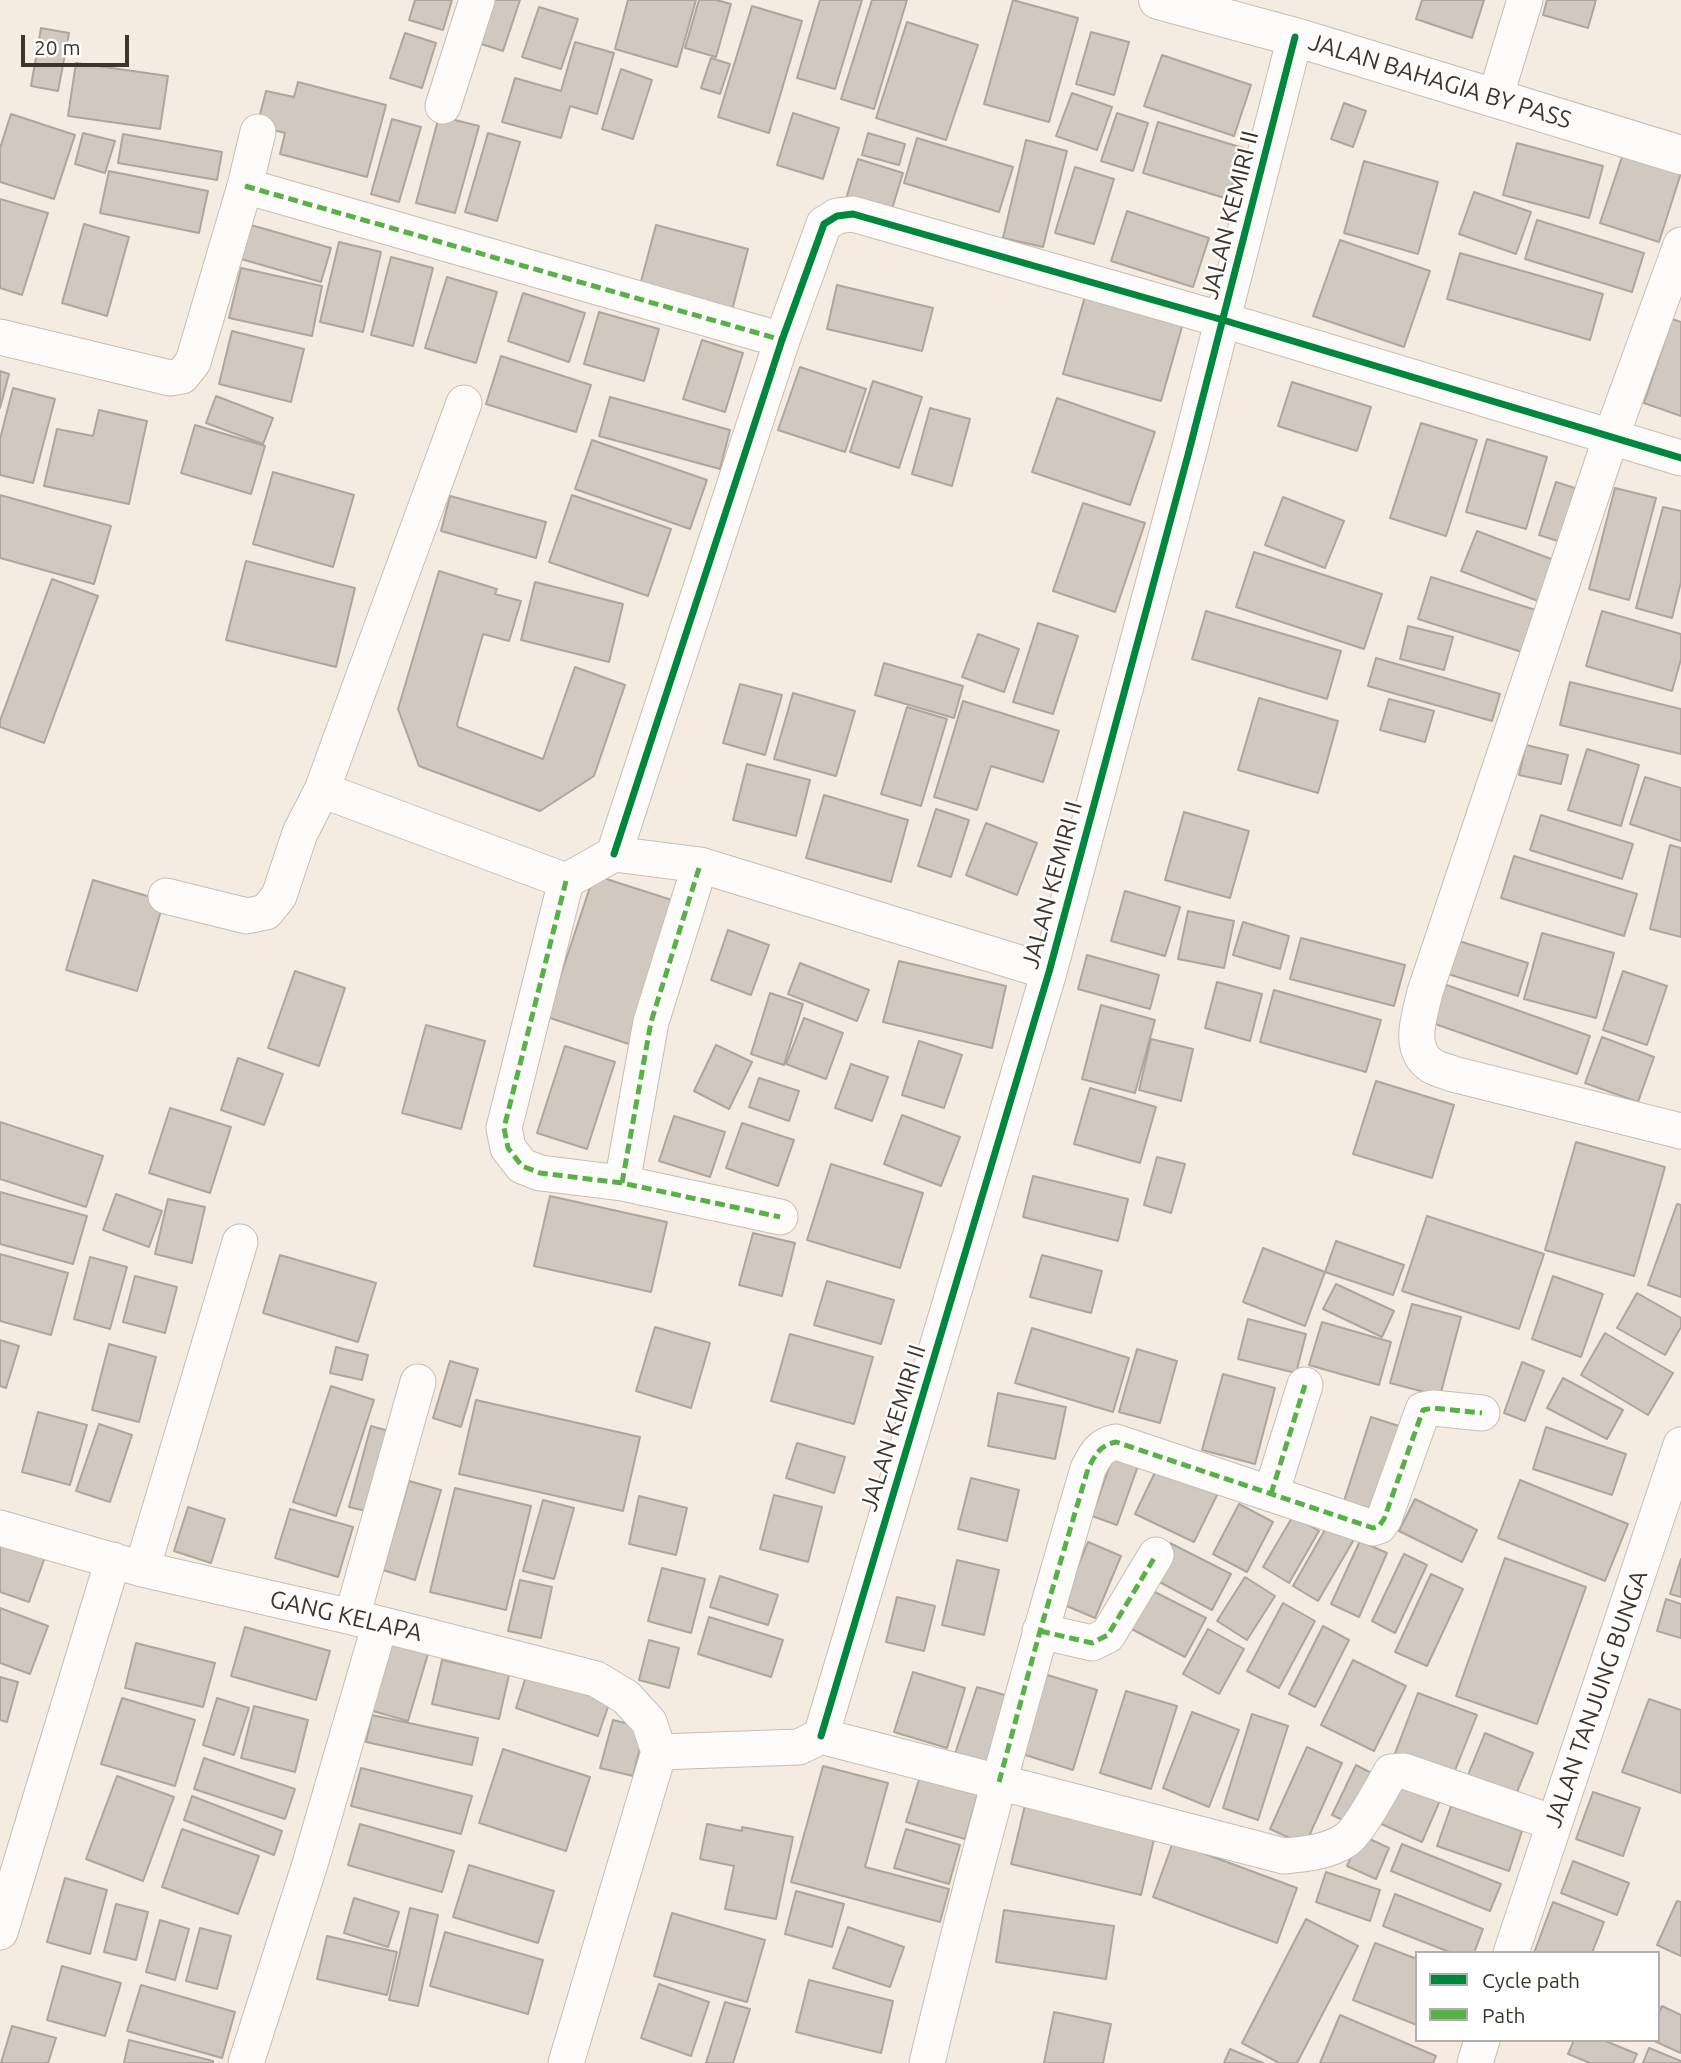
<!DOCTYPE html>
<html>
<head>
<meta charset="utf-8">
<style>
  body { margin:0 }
  #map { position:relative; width:1681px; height:2063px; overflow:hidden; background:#f5ebe1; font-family:Ubuntu,sans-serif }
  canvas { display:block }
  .legend { position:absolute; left:1415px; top:1951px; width:245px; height:91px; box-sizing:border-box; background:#fff; border:2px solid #b1aeab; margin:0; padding:9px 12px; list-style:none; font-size:21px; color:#3d352c }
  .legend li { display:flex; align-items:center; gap:14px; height:35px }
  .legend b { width:35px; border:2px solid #b1aeab }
  .scale { position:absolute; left:21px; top:35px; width:108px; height:32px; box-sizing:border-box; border:4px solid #3d352c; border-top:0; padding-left:9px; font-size:21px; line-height:24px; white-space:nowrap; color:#3d352c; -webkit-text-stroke:5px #fff; paint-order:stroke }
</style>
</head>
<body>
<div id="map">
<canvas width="1681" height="2063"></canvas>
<ul class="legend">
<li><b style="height:9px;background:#00873e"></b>Cycle path</li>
<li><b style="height:9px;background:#57b246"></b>Path</li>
</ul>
<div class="scale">20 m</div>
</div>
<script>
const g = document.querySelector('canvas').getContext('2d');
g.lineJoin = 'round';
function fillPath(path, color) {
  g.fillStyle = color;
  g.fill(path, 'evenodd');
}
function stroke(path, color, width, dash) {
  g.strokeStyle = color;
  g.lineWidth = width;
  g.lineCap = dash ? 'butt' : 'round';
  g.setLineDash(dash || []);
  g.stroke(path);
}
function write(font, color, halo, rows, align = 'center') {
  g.font = font + ' Ubuntu,sans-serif';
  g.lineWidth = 5;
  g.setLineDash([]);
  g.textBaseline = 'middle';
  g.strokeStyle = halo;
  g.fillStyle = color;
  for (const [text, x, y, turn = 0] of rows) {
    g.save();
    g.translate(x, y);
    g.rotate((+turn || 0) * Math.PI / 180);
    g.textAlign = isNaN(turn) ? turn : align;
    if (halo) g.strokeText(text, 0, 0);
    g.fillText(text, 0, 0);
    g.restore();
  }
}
const building = new Path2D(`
  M415,0H452L443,30L409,20Z
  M482,0H520L503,51L469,40Z
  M628,0H696L677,67L615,49Z
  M699,0H716L731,4L716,57L685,48Z
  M820,0H862L835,89L797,78Z
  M872,0H907L874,109L841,99Z
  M1013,0L1078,18L1049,122L984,104Z
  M1422,0H1484L1472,38L1416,19Z
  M1547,0H1596L1588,28L1543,15Z
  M752,6L802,21L769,133L718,117Z
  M539,7L578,19L561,69L522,57Z
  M907,22L978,45L946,140L876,118Z
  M41,28L69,33L58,91L31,86Z
  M1091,32L1129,42L1114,95L1076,84Z
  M405,33L436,43L422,88L390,78Z
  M575,42L614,53L597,114L570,106L561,138L502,122L515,78L561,91Z
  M1162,55L1251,85L1234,136L1144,106Z
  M711,58L730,64L720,94L701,88Z
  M76,63L168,76L160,129L68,116Z
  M621,69L652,80L633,139L602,129Z
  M298,82L386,105L367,177L280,154L285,133L257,126L266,91L294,97Z
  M1072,93L1112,107L1097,150L1056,136Z
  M1344,103L1366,111L1353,147L1331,139Z
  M793,113L839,128L823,179L777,165Z
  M1117,113L1148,123L1133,171L1101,161Z
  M11,114L75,135L54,199L0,182V148Z
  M439,116L479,126L455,213L416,203Z
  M392,119L421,127L399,202L371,194Z
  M1158,122L1243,148L1228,199L1143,173Z
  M83,133L115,141L105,173L75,164Z
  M488,133L520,142L497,221L465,212Z
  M868,133L905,144L899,165L862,155Z
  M123,134L222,152L217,180L118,163Z
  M917,138L1013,167L999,212L904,183Z
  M1026,140L1067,151L1043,247L1003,238Z
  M1517,143L1603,166L1589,218L1503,195Z
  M1623,154L1681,173L1659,242L1600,223Z
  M858,159L903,173L888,222L843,209Z
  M1364,161L1438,182L1418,254L1344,233Z
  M1075,167L1114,179L1094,244L1055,233Z
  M109,171L208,191L199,233L100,213Z
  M1474,192L1531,212L1516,254L1459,234Z
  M0,199L48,213L22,295L0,288Z
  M1127,211L1209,238L1193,287L1111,261Z
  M1537,220L1644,253L1632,292L1525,259Z
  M84,224L129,237L107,316L62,303Z
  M251,225L331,248L321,282L241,259Z
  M656,225L748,249L731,314L639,289Z
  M1340,240L1430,271L1404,347L1313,316Z
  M339,242L381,252L363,332L320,322Z
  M1460,253L1603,294L1590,340L1447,299Z
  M391,257L433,268L413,346L371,335Z
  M241,268L322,286L312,336L229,318Z
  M447,277L497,292L476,363L425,348Z
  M837,285L933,308L922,351L827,329Z
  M1087,289L1185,316L1161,401L1063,374Z
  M523,293L585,313L569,362L508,341Z
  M599,312L659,329L644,381L584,364Z
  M1672,319L1681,322V416L1644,403Z
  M232,331L304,349L291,402L219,384Z
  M702,340L743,353L725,412L683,399Z
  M501,356L591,385L576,432L486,404Z
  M800,367L866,389L845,452L778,430Z
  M0,371L9,374L0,408Z
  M873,381L922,397L899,468L850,452Z
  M1292,382L1371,407L1357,451L1278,426Z
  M13,388L55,399L33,483L0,475V439Z
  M216,396L273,418L263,444L206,423Z
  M610,397L730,430L720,469L599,436Z
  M1057,398L1155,432L1130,505L1032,472Z
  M930,408L970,419L952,486L912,474Z
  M99,410L147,421L129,504L44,486L57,429L93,436Z
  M1421,423L1477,440L1446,536L1390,518Z
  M195,425L265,446L251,494L181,473Z
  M1487,439L1547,457L1526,529L1466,512Z
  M592,440L707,480L690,529L575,489Z
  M273,472L354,495L333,567L253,544Z
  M1556,482L1584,491L1567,544L1539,535Z
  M1615,488L1656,498L1629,600L1589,589Z
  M0,495L111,526L94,584L0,558Z
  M572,495L671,529L648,596L549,562Z
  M450,496L546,522L536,558L441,531Z
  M1283,497L1344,521L1325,568L1265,545Z
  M1083,503L1145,523L1115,612L1053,591Z
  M1663,507L1681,511V582L1672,618L1636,608Z
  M1477,531L1559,562L1543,603L1461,571Z
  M1254,552L1382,594L1364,649L1236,607Z
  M246,561L355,588L336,667L226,640Z
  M439,571L497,589L495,594L521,601L509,641L483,634L457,724L458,727L543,759L575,667L625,685L594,776L540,811L419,766L398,709Z
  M1431,577L1539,611L1525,653L1418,619Z
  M52,579L98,596L44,743L0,727V721Z
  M535,582L623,604L609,662L521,640Z
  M1206,611L1341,651L1327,699L1192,659Z
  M1602,611L1681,634V659L1672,691L1586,666Z
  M1038,623L1078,636L1053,714L1013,702Z
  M1408,626L1453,637L1444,670L1400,659Z
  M978,634L1019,649L1004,692L962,677Z
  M1376,658L1500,694L1492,721L1368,686Z
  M884,663L963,686L954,718L875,695Z
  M1570,682L1681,709V754L1560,725Z
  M740,684L782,695L765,755L723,743Z
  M793,693L855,711L836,776L774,759Z
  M1259,698L1338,721L1318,793L1238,770Z
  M1389,699L1434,711L1425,742L1380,730Z
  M963,701L1059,731L1043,782L991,766L977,810L934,797Z
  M907,707L947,719L921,806L881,794Z
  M1526,745L1568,755L1561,784L1519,775Z
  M1587,749L1639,765L1621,826L1568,810Z
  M747,764L810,780L796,836L733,820Z
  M1645,777L1681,788V841L1630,824Z
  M824,795L908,820L891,882L806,858Z
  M936,809L969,820L951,877L918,866Z
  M1184,812L1249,831L1230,898L1165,880Z
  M1541,815L1633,844L1622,879L1530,850Z
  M986,823L1037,843L1017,895L966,875Z
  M1670,845L1681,848V937L1650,929Z
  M1514,856L1637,894L1624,936L1501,898Z
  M594,875L678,902L632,1045L547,1017Z
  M93,880L164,901L137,991L66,970Z
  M1125,891L1180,907L1165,956L1111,941Z
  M1188,911L1234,921L1224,968L1178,959Z
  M1243,922L1289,936L1280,969L1233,955Z
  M728,930L769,945L751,995L711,980Z
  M1542,933L1614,953L1596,1018L1524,999Z
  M1301,938L1405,965L1394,1006L1290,979Z
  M1459,941L1528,963L1518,996L1448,974Z
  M1087,955L1159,975L1150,1009L1078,989Z
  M899,961L1006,986L992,1048L883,1022Z
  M800,963L869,990L857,1021L788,994Z
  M295,971L345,988L319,1066L268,1048Z
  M1623,971L1667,986L1647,1045L1603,1030Z
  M1217,982L1262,994L1250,1041L1205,1028Z
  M1438,982L1590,1036L1577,1074L1424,1020Z
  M1274,990L1381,1020L1366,1072L1260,1042Z
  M770,993L803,1004L784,1065L751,1054Z
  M1101,1005L1155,1020L1135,1093L1082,1079Z
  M804,1018L843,1033L826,1079L786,1064Z
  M426,1025L485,1041L461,1129L402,1113Z
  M1602,1037L1654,1057L1638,1102L1585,1083Z
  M1151,1039L1193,1049L1181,1101L1139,1090Z
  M919,1041L962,1055L944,1108L902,1095Z
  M716,1045L752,1062L729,1109L694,1091Z
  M565,1046L615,1062L587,1149L537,1133Z
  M238,1058L283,1074L264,1125L221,1110Z
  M851,1064L888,1077L872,1121L835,1108Z
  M759,1078L799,1091L789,1121L749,1107Z
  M1376,1081L1454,1105L1432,1178L1353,1154Z
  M1090,1088L1156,1107L1140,1163L1074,1144Z
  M170,1108L231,1127L210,1193L149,1173Z
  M902,1115L960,1137L941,1186L884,1164Z
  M674,1116L725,1132L710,1177L659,1161Z
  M0,1122L103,1156L86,1207L0,1179Z
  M742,1123L794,1140L778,1186L726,1168Z
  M1576,1142L1665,1167L1634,1276L1545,1250Z
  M1157,1157L1185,1164L1171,1213L1144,1205Z
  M831,1164L923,1193L900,1268L807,1240Z
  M1033,1176L1128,1199L1118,1241L1023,1217Z
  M0,1192L87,1216L73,1264L0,1244Z
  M116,1194L162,1211L149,1247L103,1230Z
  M550,1196L667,1222L651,1292L534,1266Z
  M168,1199L205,1207L192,1263L155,1254Z
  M1677,1204L1681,1205V1297L1648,1285Z
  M1427,1216L1544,1254L1519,1329L1402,1291Z
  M753,1233L795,1243L782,1296L739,1285Z
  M1336,1241L1404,1265L1393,1295L1325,1272Z
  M1263,1248L1325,1272L1305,1326L1243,1302Z
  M0,1254L68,1273L51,1335L0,1321Z
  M280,1255L376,1283L358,1342L263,1313Z
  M1042,1255L1102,1271L1091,1313L1030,1297Z
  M90,1257L127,1267L110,1329L74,1319Z
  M135,1276L177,1287L165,1333L123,1322Z
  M1553,1276L1603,1294L1581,1357L1532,1339Z
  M827,1281L894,1300L881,1344L814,1325Z
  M1336,1284L1394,1311L1382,1337L1323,1309Z
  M1637,1293L1681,1318V1327L1665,1355L1617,1328Z
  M1412,1304L1461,1317L1440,1396L1390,1383Z
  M1248,1319L1306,1334L1296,1373L1238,1359Z
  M1322,1322L1391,1342L1379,1385L1309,1365Z
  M655,1327L710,1343L691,1408L636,1391Z
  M1032,1328L1129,1358L1113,1412L1015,1383Z
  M1605,1333L1673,1373L1648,1415L1581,1375Z
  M790,1334L873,1357L854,1424L771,1401Z
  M0,1340L19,1346L6,1388L0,1386Z
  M109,1344L156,1357L139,1422L92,1410Z
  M336,1347L368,1355L362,1380L330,1373Z
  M1137,1349L1177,1361L1160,1423L1119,1412Z
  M450,1361L478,1369L461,1427L433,1418Z
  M1522,1362L1544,1371L1525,1421L1504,1413Z
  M1223,1374L1275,1388L1255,1464L1202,1450Z
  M1563,1378L1623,1410L1607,1439L1547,1408Z
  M331,1386L374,1400L336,1516L293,1502Z
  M998,1393L1066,1407L1055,1459L988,1446Z
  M476,1400L640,1437L623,1511L459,1474Z
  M38,1412L87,1425L70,1485L22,1472Z
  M1371,1417L1402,1427L1375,1510L1344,1501Z
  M99,1424L132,1435L110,1502L76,1491Z
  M371,1426L396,1433L374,1513L349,1507Z
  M1546,1427L1626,1454L1612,1495L1533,1469Z
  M797,1443L845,1457L834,1493L786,1478Z
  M1114,1454L1139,1463L1117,1525L1092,1516Z
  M1160,1462L1219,1491L1194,1542L1135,1514Z
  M971,1478L1019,1490L1007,1541L958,1529Z
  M1520,1480L1628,1524L1605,1581L1498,1538Z
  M409,1481L441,1490L415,1580L383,1570Z
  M455,1488L531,1506L506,1610L430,1592Z
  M774,1495L822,1507L808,1562L760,1549Z
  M639,1496L687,1508L676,1555L629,1544Z
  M1415,1499L1477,1530L1462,1562L1399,1531Z
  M543,1500L574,1508L554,1579L523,1571Z
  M1239,1504L1273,1522L1247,1572L1213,1554Z
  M188,1507L225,1519L211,1563L174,1551Z
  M290,1509L353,1527L338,1577L275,1558Z
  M1293,1516L1319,1531L1289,1583L1263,1567Z
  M1330,1521L1356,1536L1318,1601L1293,1586Z
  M0,1538L46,1554L29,1602L0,1592Z
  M1360,1541L1387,1553L1359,1617L1331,1604Z
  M1088,1542L1121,1556L1095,1618L1062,1604Z
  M1170,1543L1231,1574L1212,1610L1152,1578Z
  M1404,1554L1427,1565L1395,1633L1372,1621Z
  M1505,1558L1586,1587L1537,1724L1456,1696Z
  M1681,1559V1597L1670,1594Z
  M957,1560L999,1570L984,1635L942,1625Z
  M662,1568L705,1579L691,1633L648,1621Z
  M1431,1574L1463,1589L1427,1666L1395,1652Z
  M720,1576L778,1595L768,1625L710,1607Z
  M1245,1577L1275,1596L1247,1640L1217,1621Z
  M520,1580L552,1587L541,1638L508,1631Z
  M1145,1587L1206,1618L1185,1657L1124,1625Z
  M897,1597L935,1606L924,1651L886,1642Z
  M1666,1599L1681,1604V1638L1657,1631Z
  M1283,1603L1315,1621L1279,1688L1247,1671Z
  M0,1608L48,1626L30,1674L0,1663Z
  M709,1617L783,1640L771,1677L698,1654Z
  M1323,1626L1349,1640L1315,1707L1289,1694Z
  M245,1627L330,1651L316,1700L231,1676Z
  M1208,1629L1244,1649L1219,1694L1183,1674Z
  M649,1640L679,1648L669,1688L639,1680Z
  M385,1641L428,1654L408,1721L366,1709Z
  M136,1643L215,1663L203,1707L125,1688Z
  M442,1660L509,1675L499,1719L432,1704Z
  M1353,1660L1406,1686L1374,1751L1321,1725Z
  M913,1672L965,1688L947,1748L894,1732Z
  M527,1673L610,1701L598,1736L516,1708Z
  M1044,1674L1097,1690L1073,1770L1019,1753Z
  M0,1677L18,1682L7,1722L0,1720Z
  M977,1687L1015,1698L992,1768L954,1757Z
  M1126,1691L1177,1706L1151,1789L1100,1773Z
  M1418,1693L1477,1715L1452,1778L1394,1756Z
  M122,1698L195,1720L175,1786L101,1764Z
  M217,1698L249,1708L234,1755L203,1745Z
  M1649,1699L1681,1710V1793L1622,1772Z
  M254,1706L308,1720L295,1772L241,1758Z
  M1192,1712L1239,1730L1209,1807L1163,1788Z
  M1252,1714L1288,1726L1258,1820L1223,1808Z
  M372,1715L478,1738L472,1765L366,1742Z
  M613,1720L645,1728L633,1776L600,1768Z
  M1485,1733L1533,1753L1512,1804L1464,1785Z
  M1307,1747L1342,1763L1305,1845L1270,1829Z
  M503,1749L590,1777L566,1851L479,1823Z
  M204,1758L295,1789L285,1819L194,1789Z
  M1356,1765L1377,1776L1353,1825L1332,1815Z
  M823,1766L888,1783L865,1867L949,1889L940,1922L791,1882Z
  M361,1768L472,1796L461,1834L351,1806Z
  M921,1773L979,1790L965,1839L906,1822Z
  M117,1776L174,1797L143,1881L86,1859Z
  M1398,1777L1442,1796L1422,1842L1379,1823Z
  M1593,1792L1640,1808L1623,1856L1576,1839Z
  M192,1796L282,1831L274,1855L184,1820Z
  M1025,1805L1155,1835L1141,1895L1011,1864Z
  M1451,1806L1522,1831L1509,1871L1437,1846Z
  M360,1824L454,1851L442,1892L348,1865Z
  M707,1824L742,1831V1827L793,1837L776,1919L725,1909L734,1866L700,1859Z
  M182,1829L259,1856L238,1914L162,1887Z
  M906,1829L960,1845L949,1884L894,1868Z
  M1361,1835L1389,1848L1376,1879L1347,1866Z
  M1173,1842L1297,1888L1277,1943L1153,1897Z
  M1402,1844L1501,1884L1490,1911L1391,1871Z
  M1573,1861L1629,1883L1617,1915L1561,1893Z
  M469,1865L554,1891L538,1943L453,1917Z
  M1326,1872L1380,1890L1370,1921L1316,1902Z
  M65,1878L107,1890L90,1954L47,1942Z
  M796,1891L844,1904L832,1947L785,1934Z
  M1395,1894L1483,1929L1474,1953H1452L1383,1926Z
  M354,1898L399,1912L388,1947L344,1933Z
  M1677,1901L1681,1902V1956L1657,1945Z
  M1553,1902L1604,1922L1592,1953H1534Z
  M116,1904L148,1912L136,1960L104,1952Z
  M410,1908L438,1915L418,2006L389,2000Z
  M1004,1910L1114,1926L1106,1979L996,1962Z
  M672,1913L765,1940L747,2002L654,1976Z
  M1306,1919L1358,1946L1297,2063H1279L1242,2043Z
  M160,1920L189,1929L175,1980L146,1972Z
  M848,1927L904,1947L890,1987L833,1968Z
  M200,1928L231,1936L217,1989L186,1981Z
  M445,1932L543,1960L528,2014L430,1986Z
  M327,1936L397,1952L387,1995L317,1979Z
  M1375,1943L1417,1959V2025L1353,2000Z
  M62,1966L121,1983L105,2036L47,2020Z
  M809,1980L893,2001L881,2053L796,2032Z
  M659,1984L709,2002L691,2056L641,2038Z
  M141,1985L235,2012L222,2058L127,2031Z
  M725,2002L750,2009L733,2063H706Z
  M1662,2006L1681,2015V2053L1652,2040H1658V2015Z
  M1054,2012L1111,2024L1103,2063H1044Z
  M1340,2015L1436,2056L1433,2063H1320Z
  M12,2026L56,2038L48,2063H1Z
  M129,2040L213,2061V2063H124Z
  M1574,2040H1603L1637,2054L1633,2063H1590L1568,2054Z
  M1649,2048L1681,2061V2063H1643Z
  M1230,2049L1263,2063H1224Z`);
const minor = new Path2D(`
  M1495,98L1525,0
  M443,106L477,0
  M245,186L782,340
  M1681,245L1611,437L1425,992C1420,1015 1406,1049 1432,1066C1438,1070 1447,1071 1453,1074L1681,1131
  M0,337L170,378L182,376L193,362L245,186L258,132
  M322,790L464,403
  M614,854L782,340L824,224L837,216L853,214L1223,320L1681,458
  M166,896L247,916L266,912L279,896L300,833L322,790L566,881
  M622,1183L651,1022L700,865
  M780,1217L622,1183L540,1173L522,1166L508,1148L504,1128L566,881L614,854L700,865L1049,972
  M1271,1494L1305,1385
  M0,1528L142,1569L352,1617L596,1679L626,1697L649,1722L659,1752
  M142,1569L240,1242
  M352,1617L418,1382
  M1040,1631L1092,1643L1108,1635L1156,1555
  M821,1736L1049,972L1188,455L1295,37
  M659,1752L799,1747L821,1736L1284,1856C1306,1854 1328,1852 1346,1840C1359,1831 1383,1786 1391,1772L1404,1771L1554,1823
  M0,1932L113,1560
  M1511,1953L1681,1445
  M246,2063L310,1864L380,1624
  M566,2063L659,1752
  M927,2063C975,1863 1030,1666 1088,1469C1095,1455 1100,1445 1116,1442L1373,1528L1379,1526L1384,1519L1423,1410L1433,1408L1482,1413
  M1475,2063L1482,2040`);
const major = new Path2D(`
  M1158,0L1295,37L1681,155`);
const quiet = new Path2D(`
  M245,186L782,340
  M566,881L504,1128L508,1148L522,1166L540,1173L622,1183L780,1217
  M622,1183L651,1022L700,865
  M1271,1494L1305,1385
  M1040,1631L1092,1643L1108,1635L1156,1555
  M999,1782L1040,1631L1088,1469C1095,1455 1100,1445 1116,1442L1373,1528L1379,1526L1384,1519L1423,1410L1433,1408L1482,1413`);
const cycleway = new Path2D(`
  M614,854L782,340L824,224L837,216L853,214L1223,320L1681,458
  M821,1736L1049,972L1188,455L1295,37`);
const streetNames = [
  ["JALAN BAHAGIA BY PASS",1440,81,17],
  ["JALAN KEMIRI II",1230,215,-76],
  ["JALAN KEMIRI II",1052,885,-75],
  ["JALAN KEMIRI II",893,1428,-73],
  ["GANG KELAPA",346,1616,13],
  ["JALAN TANJUNG BUNGA",1596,1699,-71]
];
fillPath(building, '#d1c8bf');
stroke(building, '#aea69d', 2);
stroke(minor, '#c6bdb5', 37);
stroke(major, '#c6bdb5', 40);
stroke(minor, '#fefcfa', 35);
stroke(major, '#fefcfa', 38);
stroke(quiet, '#57b246', 5, [10, 5]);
stroke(cycleway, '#00873e', 7);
write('24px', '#3d352c', '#fff', streetNames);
</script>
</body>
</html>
